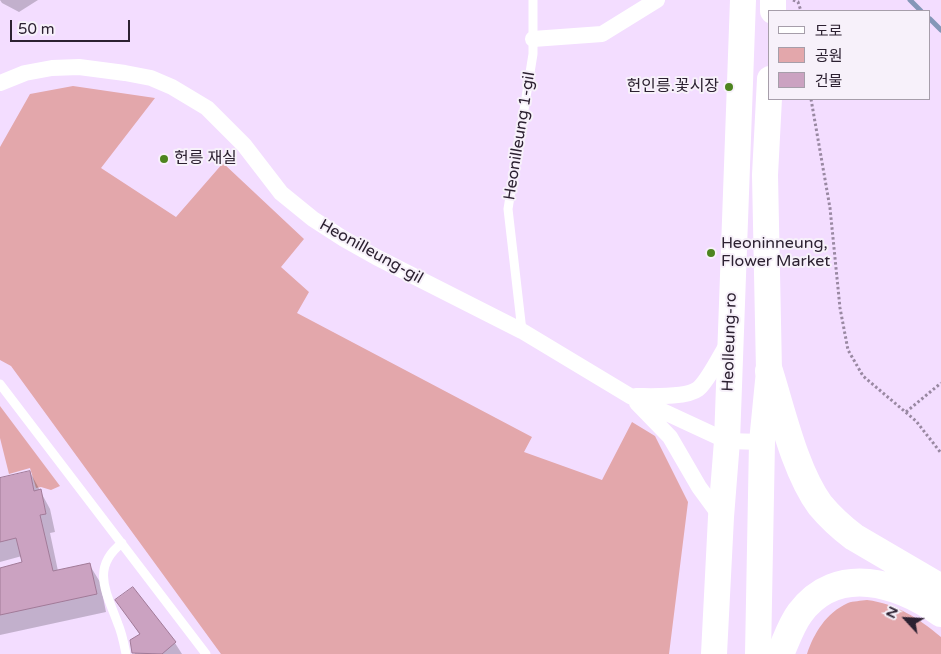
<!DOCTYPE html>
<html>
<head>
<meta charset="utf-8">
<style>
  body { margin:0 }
  #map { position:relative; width:941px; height:654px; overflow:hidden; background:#f3ddff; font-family:"Varela Round","Noto Sans KR",sans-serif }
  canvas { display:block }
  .legend { position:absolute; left:768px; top:10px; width:162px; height:90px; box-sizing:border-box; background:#f7f1fa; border:1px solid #a69eaa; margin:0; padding:6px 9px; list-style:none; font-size:15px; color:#2c2131 }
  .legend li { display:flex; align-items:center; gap:10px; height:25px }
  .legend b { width:25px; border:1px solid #a69eaa }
  .north { position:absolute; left:881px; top:594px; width:50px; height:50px; -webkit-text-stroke:4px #f7f1fa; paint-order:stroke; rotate:295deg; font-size:14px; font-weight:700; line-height:20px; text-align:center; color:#2c2131 }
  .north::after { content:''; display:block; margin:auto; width:18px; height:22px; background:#2c2131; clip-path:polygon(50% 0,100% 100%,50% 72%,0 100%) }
  .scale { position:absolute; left:10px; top:20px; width:120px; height:22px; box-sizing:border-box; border:2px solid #2c2131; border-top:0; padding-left:6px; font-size:15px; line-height:18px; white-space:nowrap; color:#2c2131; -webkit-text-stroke:4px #f7f1fa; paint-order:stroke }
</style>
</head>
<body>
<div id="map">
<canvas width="941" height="654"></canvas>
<ul class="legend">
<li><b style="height:6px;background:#fff"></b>도로</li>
<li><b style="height:14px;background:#e3a7ab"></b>공원</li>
<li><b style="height:14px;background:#cba2c1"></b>건물</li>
</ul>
<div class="north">N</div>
<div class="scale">50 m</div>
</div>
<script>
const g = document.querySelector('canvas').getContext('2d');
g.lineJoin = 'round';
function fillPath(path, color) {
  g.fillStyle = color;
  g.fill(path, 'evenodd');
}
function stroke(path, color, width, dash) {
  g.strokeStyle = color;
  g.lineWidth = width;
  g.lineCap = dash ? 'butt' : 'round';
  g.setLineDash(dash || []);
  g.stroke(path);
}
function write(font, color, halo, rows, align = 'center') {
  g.font = font + ' "Varela Round","Noto Sans KR",sans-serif';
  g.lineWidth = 4;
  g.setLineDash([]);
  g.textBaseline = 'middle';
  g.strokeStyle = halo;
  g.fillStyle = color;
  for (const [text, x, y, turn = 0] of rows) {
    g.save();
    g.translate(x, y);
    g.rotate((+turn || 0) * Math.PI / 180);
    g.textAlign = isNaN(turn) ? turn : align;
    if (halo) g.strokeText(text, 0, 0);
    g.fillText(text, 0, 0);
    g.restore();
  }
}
const green = new Path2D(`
  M73,86L155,98L101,168L176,217L223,163L304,239L281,267L309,292L297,313L532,437L524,452L602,480L632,422L655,436L688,502L669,654H221L11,366L0,360V147L30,94Z
  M0,406L60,486L51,490L41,487L36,488L30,468L9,474L0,438Z
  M867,600C897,604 918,618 941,637V654H807C814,633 826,613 848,603C853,601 861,601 867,600Z`);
const shadow = new Path2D(`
  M0,0H38L19,12L2,3Z
  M30,472L50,509L55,532L50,533L58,571L89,564L100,582L106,612L0,635V569L24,563L22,556L0,562V479Z
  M132,588L175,643L182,654H135L131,641L140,635L117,600Z`);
const stream = new Path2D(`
  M910,0L921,11
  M930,19L941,30`);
const building = new Path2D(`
  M30,471L34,491L41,489L46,514L40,515L53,571L90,563L97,594L0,615V568L22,562L16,538L0,542V478Z
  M133,587L176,642L162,654L132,653L130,640L140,634L115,600Z`);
const path = new Path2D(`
  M793,0L798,2L801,11
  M811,99L830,208L840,308L848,350L863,376L916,421L941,453
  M906,412L941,383`);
const service = new Path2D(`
  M522,331L508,209L533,54V0
  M0,384L206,654
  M122,543C90,568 107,593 118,624C122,633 124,644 126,654`);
const minor = new Path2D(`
  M533,39L602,34L657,0
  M0,83L25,73L52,68L79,67L125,73L151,78L172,87L207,108L244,145L281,193L313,219L344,239L376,257L522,331L630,396L727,441L762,442
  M636,396C651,396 686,398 698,389C708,381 721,354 728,343
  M637,403L670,437L699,487L721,517`);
const primary = new Path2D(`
  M773,11V0
  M714,654L721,517L727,441L743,0
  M758,654L762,442L769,371L765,175L770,79`);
const trunk = new Path2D(`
  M769,371C782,412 795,471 820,505C830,517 842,528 854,537L941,588
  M780,654C786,641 791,625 800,613C837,563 899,583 941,613`);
const markers = [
  [729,87,5,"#4d841f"],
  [164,159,5,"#4d841f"],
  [711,253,5,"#4d841f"]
];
const poiNames = [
  ["헌인릉.꽃시장",719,87,"right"],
  ["헌릉 재실",174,159],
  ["Heoninneung,",721,244],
  ["Flower Market",721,262]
];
const streetNames = [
  ["Heonilleung 1-gil",520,136,-81],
  ["Heonilleung-gil",371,252,29],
  ["Heolleung-ro",730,342,-88]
];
fillPath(green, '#e3a7ab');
fillPath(shadow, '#0003');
stroke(stream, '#8497b8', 5);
fillPath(building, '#cba2c1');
stroke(building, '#a17a98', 1);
stroke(path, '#9988a2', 3, [2.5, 2.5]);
stroke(service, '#fff', 9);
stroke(minor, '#fff', 16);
stroke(primary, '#fff', 26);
stroke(trunk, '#fff', 28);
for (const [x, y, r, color] of markers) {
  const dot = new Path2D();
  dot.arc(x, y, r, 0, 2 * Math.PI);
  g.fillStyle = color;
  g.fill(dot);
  stroke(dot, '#f7f1fa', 2);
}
write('16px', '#2c2131', '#f7f1fa', poiNames, 'left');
write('16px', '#2c2131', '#f7f1fa', streetNames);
</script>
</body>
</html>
